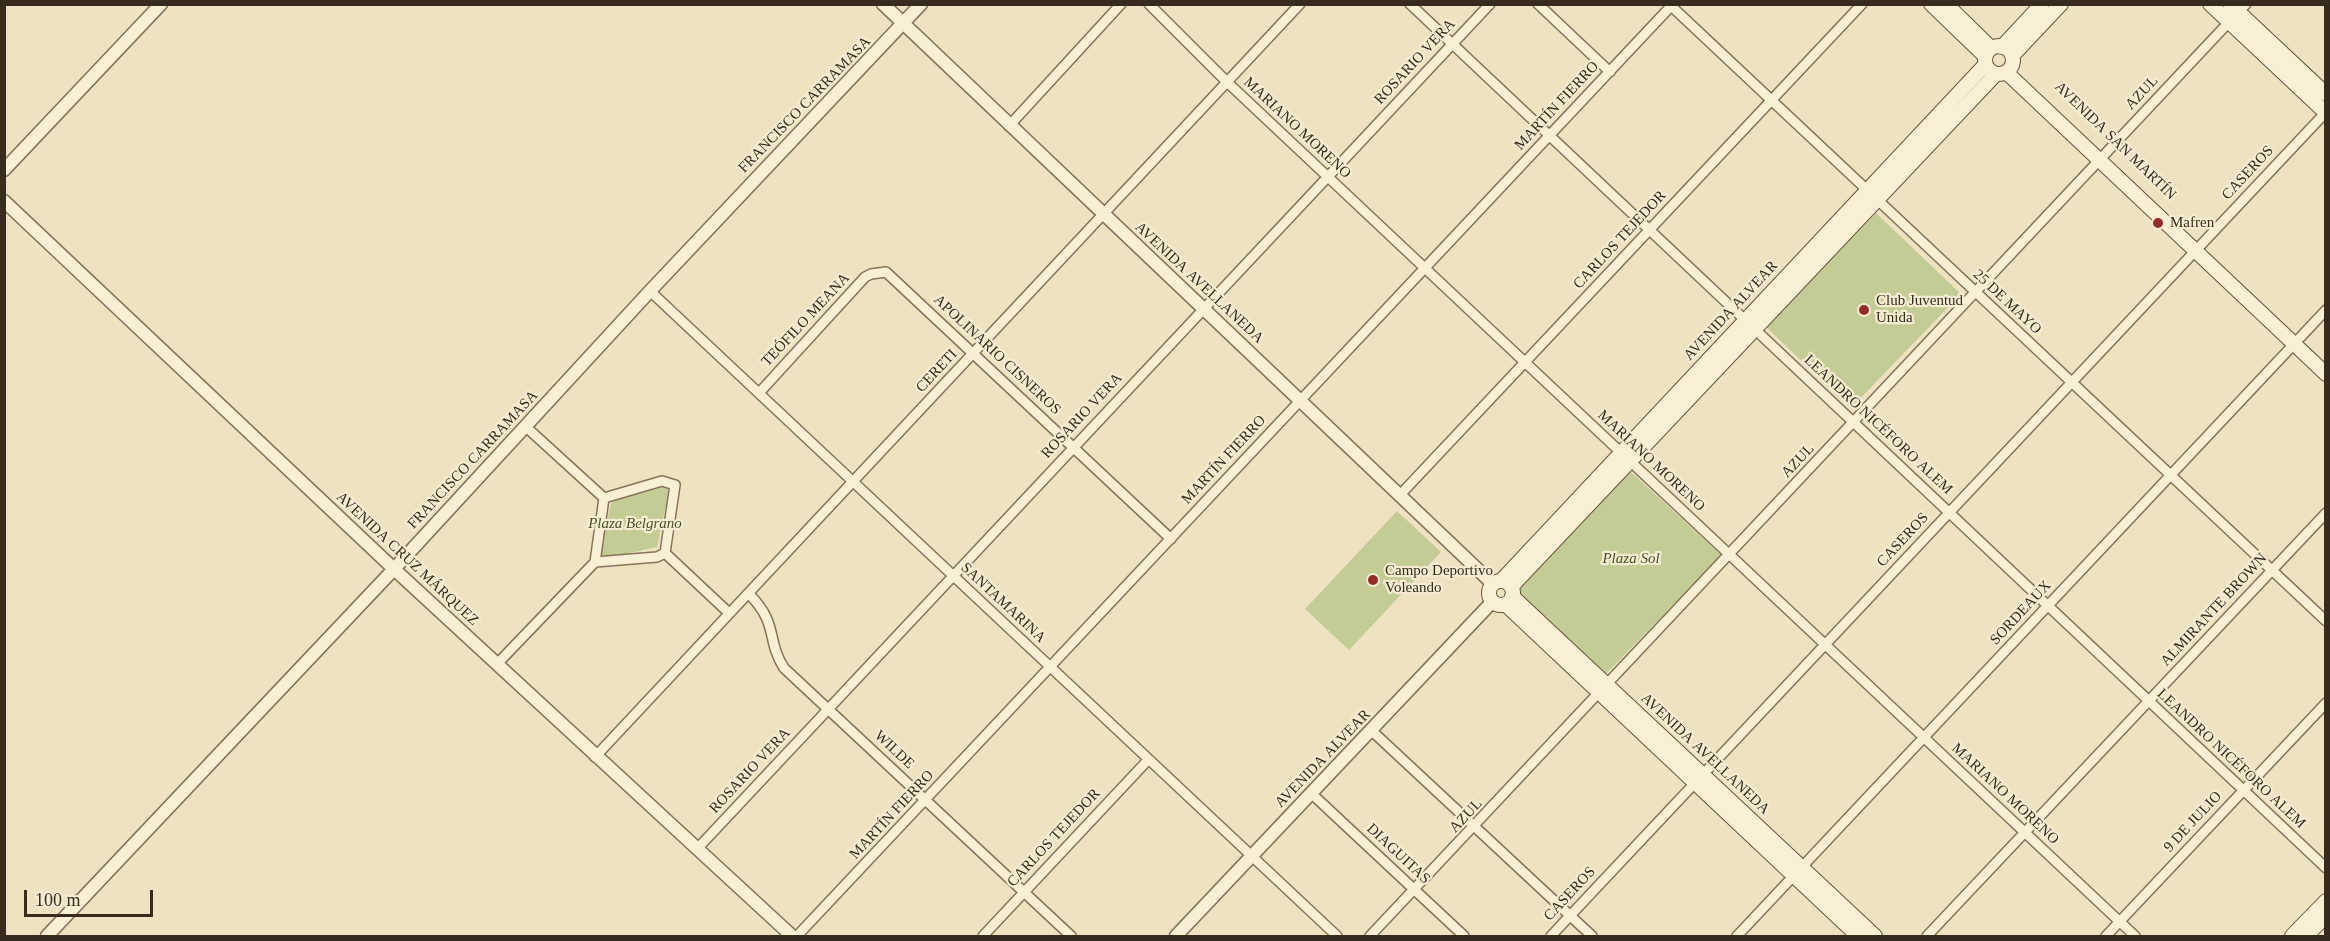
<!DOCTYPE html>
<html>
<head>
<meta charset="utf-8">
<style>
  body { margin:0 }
  #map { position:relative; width:2330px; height:941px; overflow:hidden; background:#eee2c1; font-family:Georgia,serif }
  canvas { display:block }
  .frame { position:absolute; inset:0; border:6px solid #372b1d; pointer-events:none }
  .scale { position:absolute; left:24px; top:890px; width:129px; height:27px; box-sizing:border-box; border:3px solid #372b1d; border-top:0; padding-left:8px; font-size:18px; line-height:21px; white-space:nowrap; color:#372b1d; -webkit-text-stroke:4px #f5ecd1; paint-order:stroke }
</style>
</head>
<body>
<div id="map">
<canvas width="2330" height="941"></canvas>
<div class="frame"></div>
<div class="scale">100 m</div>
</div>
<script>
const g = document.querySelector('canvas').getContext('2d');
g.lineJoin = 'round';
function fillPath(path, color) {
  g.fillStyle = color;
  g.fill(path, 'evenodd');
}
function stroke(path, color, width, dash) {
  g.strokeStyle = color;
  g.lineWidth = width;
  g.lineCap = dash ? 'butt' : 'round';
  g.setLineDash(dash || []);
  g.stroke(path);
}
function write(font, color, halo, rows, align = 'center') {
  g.font = font + ' Georgia,serif';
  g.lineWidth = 4.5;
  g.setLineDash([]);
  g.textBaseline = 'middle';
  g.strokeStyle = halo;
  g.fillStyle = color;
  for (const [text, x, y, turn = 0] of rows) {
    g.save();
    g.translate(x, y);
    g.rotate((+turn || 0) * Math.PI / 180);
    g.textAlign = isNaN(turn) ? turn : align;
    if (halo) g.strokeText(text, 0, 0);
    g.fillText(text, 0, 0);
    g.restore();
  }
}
const green = new Path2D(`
  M1876,213L1961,294L1851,408L1766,327Z
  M1630,471L1721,555L1606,674L1520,595L1522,582Z
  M664,487L669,491L657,547L607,558L601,556L599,553L611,504L614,500Z
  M1397,511L1441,552L1349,650L1305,609Z`);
const minor = new Path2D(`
  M1149,4L1227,82L2135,936
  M1410,4L2326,868
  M1538,4L1610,72
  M1669,4L2326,621
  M1009,126L1121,4
  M650,291L1337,936
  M759,393L865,277L871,274L886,272L1171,539
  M525,426L604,498L595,562L657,557L665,553L729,613
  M1399,496L1862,4
  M604,498L662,481L675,485L665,553
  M749,594C779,624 766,640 784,668L1071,936
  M497,664L595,562
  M1372,731L1592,936
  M595,757L1300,4
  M1312,794L1464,936
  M697,849L1490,4
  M797,936L1673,4
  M983,936L1148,760
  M1370,936L2246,4
  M1551,936L2326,112
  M1737,936L2326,310
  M1927,936L2326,513
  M2106,936L2326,703`);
const tertiary = new Path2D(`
  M883,4L1493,584
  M4,170L161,4
  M4,201L394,569L792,936
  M47,936L394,569L650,291L921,4
  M1176,936L1493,601`);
const secondary = new Path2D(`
  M1931,4L1985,56
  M1946,4L1991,48
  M2210,4L2326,113
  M2230,4L2326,94
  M1985 60a14 14 0 1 1 28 0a14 14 0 1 1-28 0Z
  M2002,47L2042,4
  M2012,56L2061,4
  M2006,72L2326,374
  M1501,581L1985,65
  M1489 593a12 12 0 1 1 24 0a12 12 0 1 1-24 0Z
  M1511,587L1996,74
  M1512,596L1875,936
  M1505,604L1858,936
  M2292,936L2326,901
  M2306,936L2326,916`);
const markers = [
  [2158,223,6,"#962c29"],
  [1864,310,6,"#962c29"],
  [1373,580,6,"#962c29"]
];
const streetNames = [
  ["ROSARIO VERA",1415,62,-47],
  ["AZUL",2142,93,-47],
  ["FRANCISCO CARRAMASA",805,105,-46],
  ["MARTÍN FIERRO",1557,106,-47],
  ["MARIANO MORENO",1297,128,43],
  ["AVENIDA SAN MARTÍN",2115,141,44],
  ["CASEROS",2248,173,-47],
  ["CARLOS TEJEDOR",1620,240,-47],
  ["AVENIDA AVELLANEDA",1199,283,43],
  ["25 DE MAYO",2007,302,43],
  ["AVENIDA ALVEAR",1731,311,-47],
  ["TEÓFILO MEANA",806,320,-47],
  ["APOLINARIO CISNEROS",997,355,43],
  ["CERETI",937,371,-47],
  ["ROSARIO VERA",1082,416,-47],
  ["LEANDRO NICÉFORO ALEM",1878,425,43],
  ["FRANCISCO CARRAMASA",473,460,-47],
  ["MARTÍN FIERRO",1224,460,-47],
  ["MARIANO MORENO",1651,461,43],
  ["AZUL",1798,461,-47],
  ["CASEROS",1903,540,-47],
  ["AVENIDA CRUZ MÁRQUEZ",407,559,43],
  ["SANTAMARINA",1003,603,43],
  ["ALMIRANTE BROWN",2214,610,-47],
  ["SORDEAUX",2021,613,-47],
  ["WILDE",894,750,43],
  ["AVENIDA AVELLANEDA",1705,754,43],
  ["AVENIDA ALVEAR",1323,759,-46],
  ["LEANDRO NICÉFORO ALEM",2231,759,43],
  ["ROSARIO VERA",750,771,-47],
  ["MARIANO MORENO",2005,794,43],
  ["MARTÍN FIERRO",892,815,-47],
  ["AZUL",1466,816,-47],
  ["9 DE JULIO",2193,822,-47],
  ["CARLOS TEJEDOR",1054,838,-47],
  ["DIAGUITAS",1398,854,43],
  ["CASEROS",1570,894,-47]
];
const poiNames = [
  ["Mafren",2170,223],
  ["Club Juventud",1876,301],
  ["Unida",1876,318],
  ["Campo Deportivo",1385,571],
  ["Voleando",1385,588]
];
const parkNames = [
  ["Plaza Belgrano",635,524],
  ["Plaza Sol",1631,559]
];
fillPath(green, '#c3cc95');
stroke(minor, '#877359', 12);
stroke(tertiary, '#877359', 15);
stroke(secondary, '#69543c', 16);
stroke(minor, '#f9efd4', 9);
stroke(tertiary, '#f9efd4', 12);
stroke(secondary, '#f9efd4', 14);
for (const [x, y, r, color] of markers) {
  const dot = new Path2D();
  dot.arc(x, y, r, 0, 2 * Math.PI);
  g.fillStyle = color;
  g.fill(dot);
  stroke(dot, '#f5ecd1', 2);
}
write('15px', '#372b1d', '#f5ecd1', streetNames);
write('15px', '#372b1d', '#f5ecd1', poiNames, 'left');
write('italic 15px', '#465324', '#f5ecd1', parkNames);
</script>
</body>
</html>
